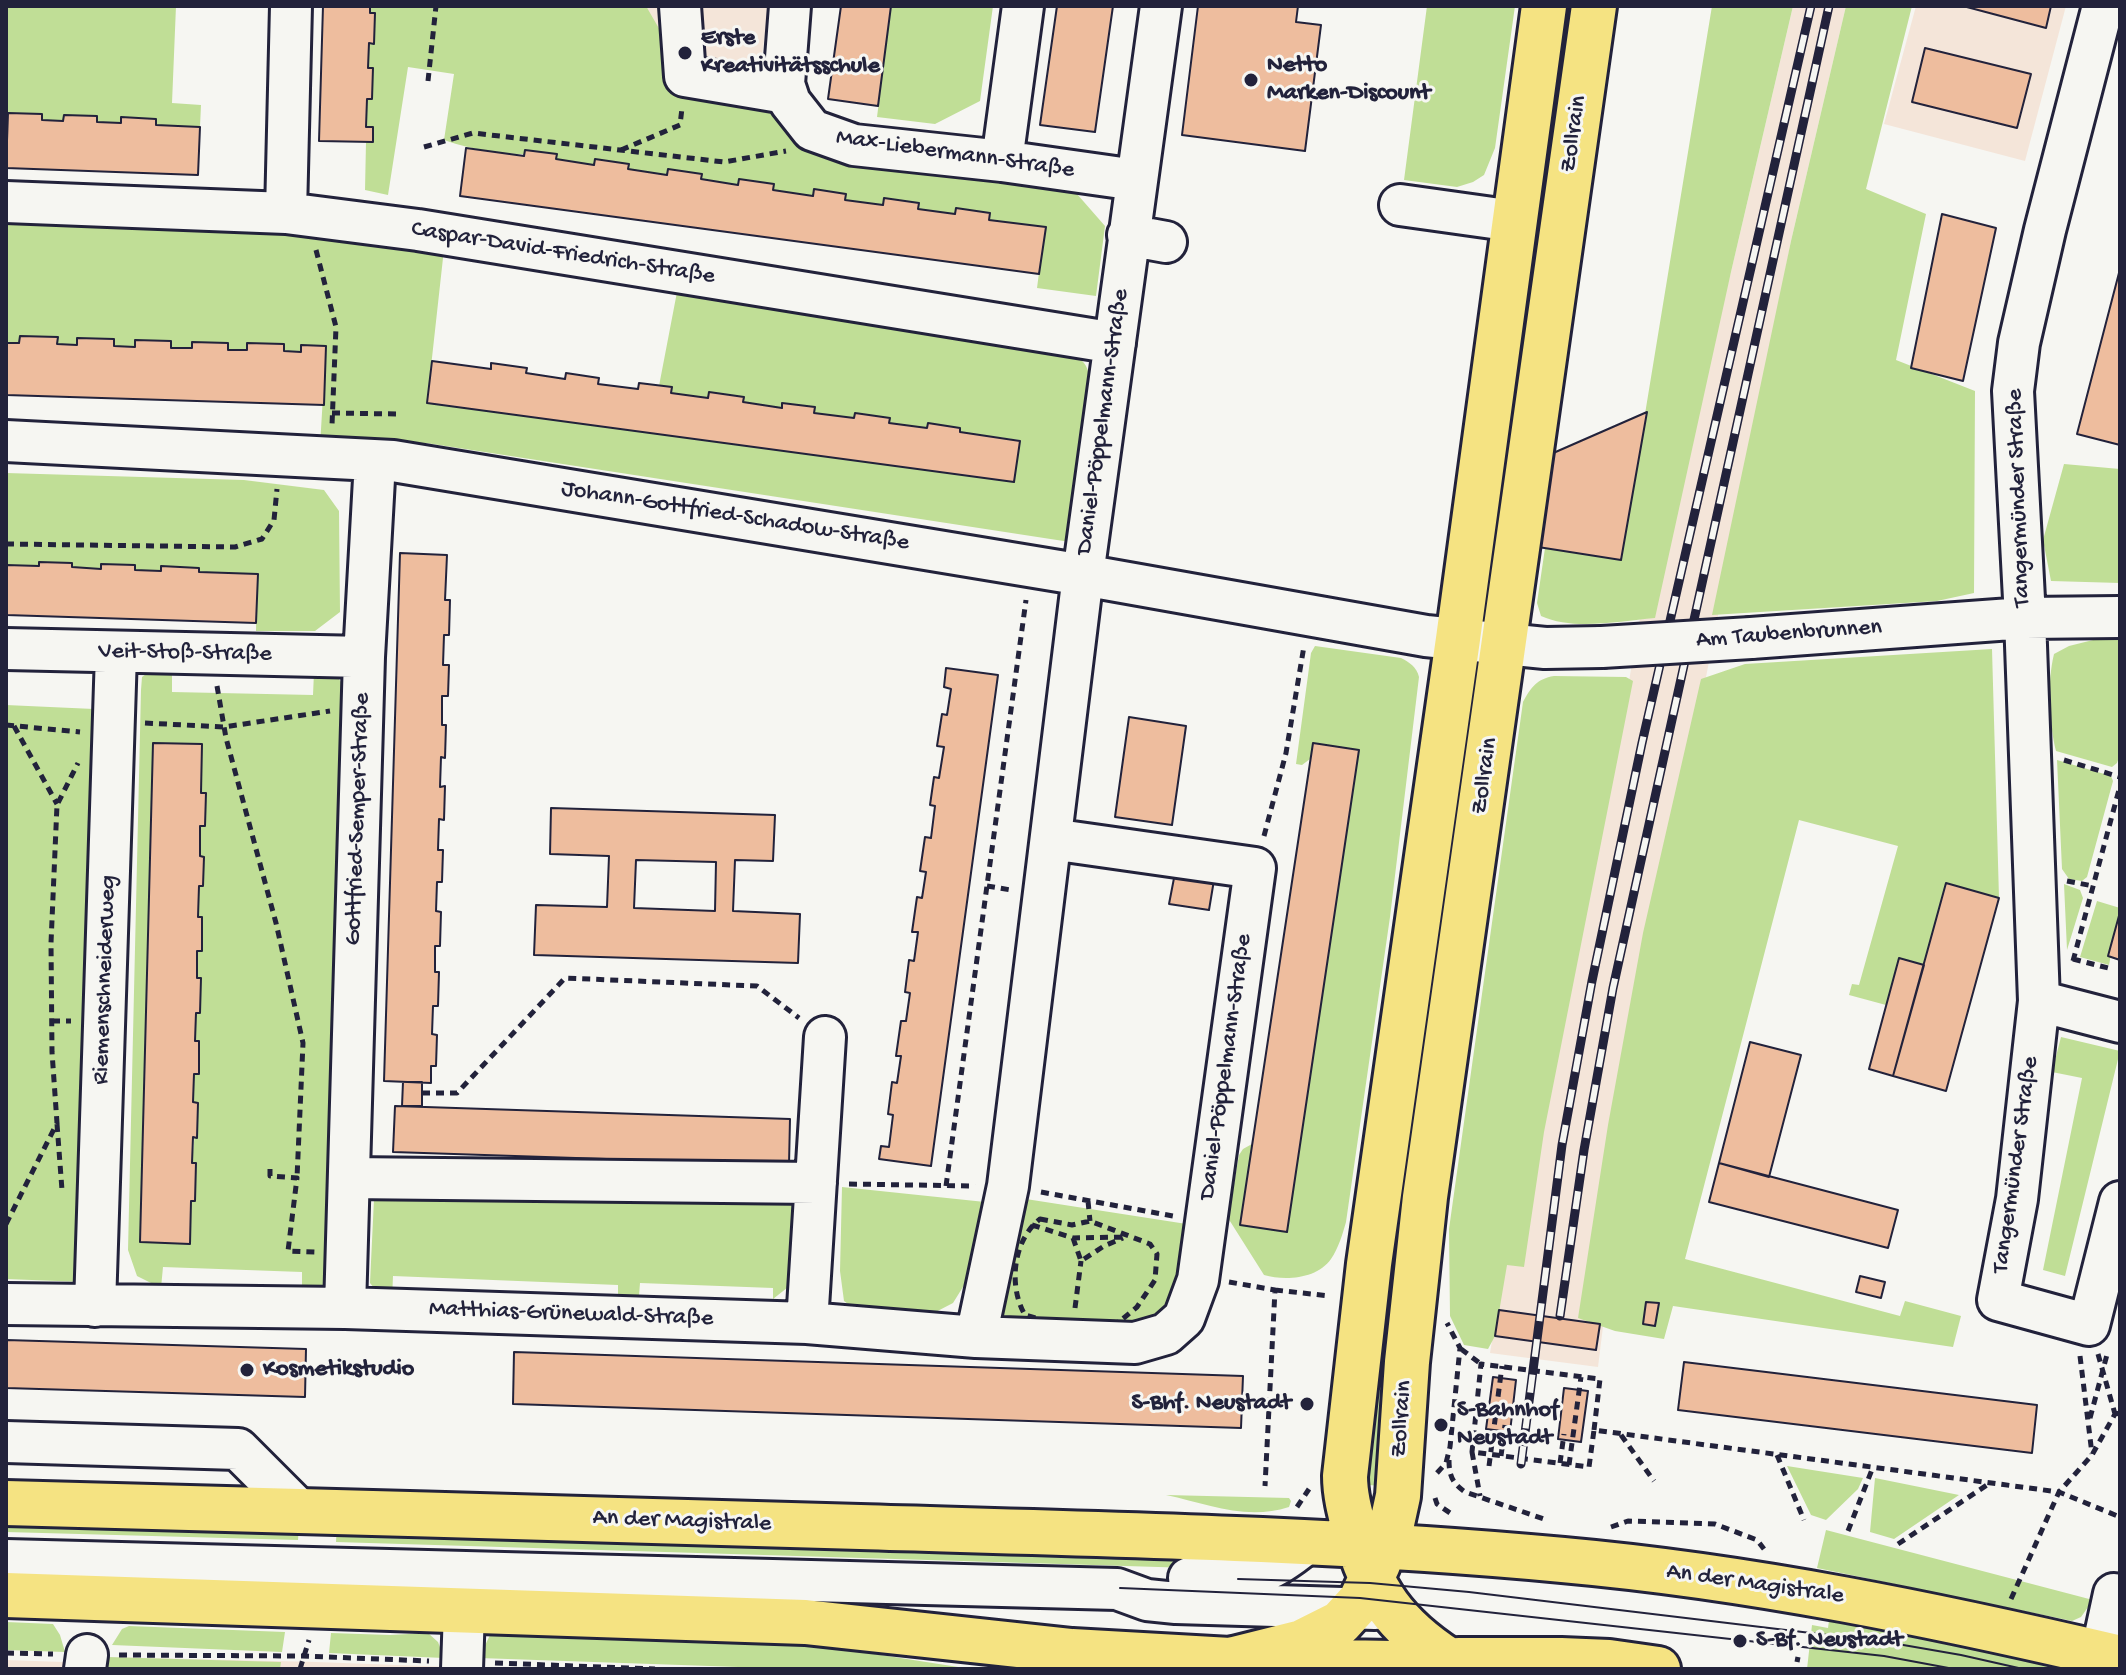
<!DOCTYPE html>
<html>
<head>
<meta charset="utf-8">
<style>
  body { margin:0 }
  #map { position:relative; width:2126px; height:1675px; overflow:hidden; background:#f6f6f2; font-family:"Gochi Hand",sans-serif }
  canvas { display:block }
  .frame { position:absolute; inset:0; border:8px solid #22223b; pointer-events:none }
</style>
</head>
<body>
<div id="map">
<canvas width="2126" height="1675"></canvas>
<div class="frame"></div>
</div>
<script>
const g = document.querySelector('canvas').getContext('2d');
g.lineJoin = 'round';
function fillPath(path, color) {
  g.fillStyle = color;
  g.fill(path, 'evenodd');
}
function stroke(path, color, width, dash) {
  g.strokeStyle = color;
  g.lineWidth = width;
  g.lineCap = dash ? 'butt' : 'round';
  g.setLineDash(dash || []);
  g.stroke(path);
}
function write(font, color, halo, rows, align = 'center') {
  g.font = font + ' "Gochi Hand",sans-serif';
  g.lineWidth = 6;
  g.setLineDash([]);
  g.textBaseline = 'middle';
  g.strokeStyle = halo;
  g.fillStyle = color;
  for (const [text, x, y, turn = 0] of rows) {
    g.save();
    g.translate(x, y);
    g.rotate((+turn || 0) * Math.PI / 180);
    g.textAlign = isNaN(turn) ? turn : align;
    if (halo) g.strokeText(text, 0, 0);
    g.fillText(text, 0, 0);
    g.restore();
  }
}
const built = new Path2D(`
  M462,6H769L759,76Z
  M1793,6H1846L1791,241L1706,677L1616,1221L1598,1367L1490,1353L1524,1144L1629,681L1641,612L1731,272Z
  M1916,6H2066L2025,161L1884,124Z
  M106,1657L316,1662L505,1669H6V1660L63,1662Z`);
const green = new Path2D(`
  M6,6H176L172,103L201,105L200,127L156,125L155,119L121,117V123L97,122V116L64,115L63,121L42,120V114L8,113L6,119Z
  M370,6H646L672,51L759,76L803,146L1070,186L1105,226L1096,296L1037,288L1045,227L989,220V213L955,214L918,209L919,204L883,205L845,200L846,194L815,189L813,196L773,190V184L739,179L738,185L701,179V174L669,169L667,175L628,169V164L595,159L594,165L556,159L557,154C518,156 481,153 444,140L454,74L408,67L388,195L365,190L366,142H373V128L366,127L367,99H372L373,69L368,68L369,43H374L375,14L370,13Z
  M891,6H993L980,101L935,124L877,117Z
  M1427,6H1515L1495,148L1484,175L1473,182L1457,187L1404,180Z
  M1559,6H1576L1497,572L1480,569Z
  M1712,6H1793L1731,272L1655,618C1619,621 1574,631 1541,616L1537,603L1545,548L1621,560Z
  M1846,6H1912L1866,189L1926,214L1896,360L1975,391L1974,593L1937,601L1712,615L1791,241Z
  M6,211L229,222L444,249L427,403L1014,482L1019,440L960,432V428L928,423L927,428L889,423V418L855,413L854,418L814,413V407L783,403L782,408L743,402V397L709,392L708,398L671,393L659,386L677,292L1075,356C1086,362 1088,368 1090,380L1070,542L426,443L423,459L320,446L326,346L301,345L300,352L228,350V343L192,342V348H171V341L136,340L135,347L114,346V339L78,338L77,345L57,344L58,338L20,336L19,343H6Z
  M2064,464L2120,469V583L2051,581L2043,540Z
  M6,473L244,480L324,490L339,511L340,612L315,631H256L257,574L199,572L198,568L162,566L161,571L135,570V565L101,569L72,567V563L40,562L39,566L6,565Z
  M2101,638H2120V754L2117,763L2112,767L2056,751C2049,722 2047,683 2054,654L2069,646Z
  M1315,646L1401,658C1409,662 1417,667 1419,677L1390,917L1346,1222C1343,1233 1338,1249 1331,1259C1317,1279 1285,1281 1264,1275L1228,1218L1239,1155L1243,1149L1252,1144L1240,1225L1287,1232L1359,751L1313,743L1310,759L1302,765L1296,764L1311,653Z
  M1992,649L1999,898L1946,883L1924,965L1899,959L1886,1005L1849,995L1852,984L1859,985L1898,846L1799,820L1685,1259L1900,1316L1905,1301L1961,1316L1953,1347L1673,1306L1664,1339L1615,1331L1578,1318L1608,1125L1643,933L1701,679L1745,664Z
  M153,669H172V692L313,695L314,672L338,678L349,692L332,1273L322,1289L302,1293V1272L163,1267L161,1288L137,1276L128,1250L141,690L142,677ZM153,743L202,745L201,793H206L205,826H200V856L204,857L203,886H199L198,917L202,918V950L197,951V978L201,979L200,1013H196L195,1041L199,1042V1074H194L193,1102L198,1103L192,1162L196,1163L195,1201H191L190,1244L140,1242Z
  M1554,676L1626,677L1633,681L1544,1132L1524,1267L1507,1265L1495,1336L1488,1349L1464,1345L1450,1316L1449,1229L1523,702C1531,687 1537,679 1554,676Z
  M6,705L94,709L83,1282L6,1279Z
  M1462,710L1478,713L1381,1486L1369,1485L1378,1348Z
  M2057,760L2111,776L2113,781L2087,877L2082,881L2069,879L2062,869Z
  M2064,884L2080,890L2083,898L2067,950Z
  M2097,901L2120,908L2109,965L2080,957Z
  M2061,1037L2120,1051L2065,1276L2043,1270L2082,1078L2052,1072Z
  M385,1187L789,1194L801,1208L797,1280L773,1299V1288L640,1283L638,1308L618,1307V1285L393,1276L392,1299L378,1293L370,1283L374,1199Z
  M842,1187L985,1202L976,1266L953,1303L926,1317L863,1315L844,1301L840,1271Z
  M1013,1197L1193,1225V1280L1158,1325L1018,1334L999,1316Z
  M1787,1466L1863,1478L1858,1489L1826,1520L1811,1515Z
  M1875,1478L1959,1495L1894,1539L1870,1532Z
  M1166,1495L1289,1498L1291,1501L1289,1507C1246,1521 1208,1504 1166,1495Z
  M6,1518L299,1526L298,1540L6,1532Z
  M337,1525L1252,1553L1224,1569L336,1542Z
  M1826,1530L2093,1600L2081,1617L2072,1621L1817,1568Z
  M1830,1613L2098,1669H1807L1812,1625L1828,1628Z
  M6,1622L53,1624L60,1635L65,1652L6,1650Z
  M129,1626L285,1632L282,1652L112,1645L122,1629Z
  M331,1633L390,1635L428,1633L438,1642L444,1658L329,1653Z
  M491,1633L817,1645L971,1669H796L479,1658Z
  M106,1657L281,1662L280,1669H105Z`);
const building = new Path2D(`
  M323,6H370V13H375L374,44L369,43L368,68H373L372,99H367L366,127H373V142L319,141Z
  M841,6H891L878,106L828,99Z
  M1057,6H1113L1095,132L1040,125Z
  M1198,6H1298L1296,22L1321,25L1305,151L1182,135Z
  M1963,6H2051L2046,28Z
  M1925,48L2031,74L2017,128L1912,102Z
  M8,113L42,114V120L63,121L64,115L97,116V122L121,123V117L156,119V125L200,127L198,175L6,168Z
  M466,148L524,156L525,150L557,154L556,159L594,165L595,159L629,164L628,169L667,175L668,169L702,174L701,179L738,185L739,179L774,184L773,190L813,196L814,189L846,194L845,200L883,205L884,198L919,203L918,209L955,214L956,208L990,213L989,220L1046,227L1039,274L460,196Z
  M1942,214L1996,228L1963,381L1911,368Z
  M2120,269V445L2077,434Z
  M20,336L58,337L57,344L77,345V338L114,339V346L135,347V340L171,341V348H192V342L228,343V350H247V343L284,344V351L301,352V345L326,346L324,405L6,395V343H19Z
  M432,361L491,369V363L527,368L526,373L565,379L566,373L599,378L598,384L638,389L639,383L672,387L671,393L708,398L709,392L744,397L743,402L782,408V403L815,407L814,413L854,418L855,413L890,418L889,423L927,428L928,423L960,428V432L1020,441L1014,482L427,403Z
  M1647,412L1621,560L1538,547L1551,454Z
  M400,553L447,555L445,600H450L449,635H444L443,665H449L448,696H442V725H446L445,758L441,757L440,787L445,786L444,820L439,819L438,850H443L442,882H437L436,911L441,912L440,946H435V972H439L438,1006H433L432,1034L437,1035L436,1066H431V1083L384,1081Z
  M39,562L72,563V567L101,569V564L135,565V570L161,571V566L199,568V572L258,574L256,623L6,615V565L39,566Z
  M946,668L998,675L931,1166L879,1159L881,1146L889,1147L893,1115L888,1114L892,1082L897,1083L901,1056H896L901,1021H906L910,993L905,992L909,960L914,961L918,932H912L917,897L922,898L926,872L920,871L925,837L931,838L935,806L930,805L934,777L939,778L944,747L937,746L942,714L947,715L951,689L944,687Z
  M1129,717L1186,726L1172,825L1115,817Z
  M153,743L202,744L201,793H206L205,826H200V856L204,857L203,886H199L198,917H202V951H197V978H201L200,1013H196L195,1041H199V1074H194L193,1102L198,1103L197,1138L193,1137L192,1163H196L195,1201H191L190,1244L140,1242Z
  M1313,743L1359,750L1287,1232L1240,1225Z
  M551,808L775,815L773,861L735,860L733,911L800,914L798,963L534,955L536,905L607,907L609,856L550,854ZM636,860L716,862L715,911L634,908Z
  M1175,873L1214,880L1209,910L1169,904Z
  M1946,883L1999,898L1946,1091L1893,1076Z
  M2120,912V960L2108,956Z
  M1899,958L1924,965L1893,1076L1869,1069Z
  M1750,1042L1801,1055L1769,1177L1719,1163Z
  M403,1082H422V1106H402Z
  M395,1106L790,1119L789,1165L393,1152Z
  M1719,1163L1898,1210L1888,1248L1709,1202Z
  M1860,1276L1885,1282L1881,1298L1856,1292Z
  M1646,1302L1659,1303L1655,1326L1643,1324Z
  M1499,1310L1600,1324L1596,1350L1495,1336Z
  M6,1340L306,1349L305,1397L6,1388Z
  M514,1352L1243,1376L1241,1428L513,1404Z
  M1684,1362L2037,1405L2032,1453L1678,1410Z
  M1493,1377L1516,1380L1510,1432L1486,1429Z
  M1564,1388L1588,1391L1581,1442L1558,1439Z`);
const path = new Path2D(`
  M428,81L436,6
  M424,147L473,133L724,162L786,151
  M621,150L680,125L682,108
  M316,250L336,327L332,425
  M332,413L398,414
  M6,544L235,547L262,539L274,520L277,489
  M217,686L226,738L276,923L303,1043L297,1178
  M145,723L224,727L330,711
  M6,725L80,732
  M14,726L57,804
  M2064,760L2120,777
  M1264,836L1286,753L1304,646
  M2067,881L2093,886
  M987,886L1011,890
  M2073,959L2112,969
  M2073,961L2120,786
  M52,1021H71
  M422,1093H457L565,978L757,986L799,1018
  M57,1124L62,1190
  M270,1169V1176L297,1178L288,1251L315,1252
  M849,1184L975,1186
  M946,1186L1026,600
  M1041,1192L1173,1216
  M1088,1201L1090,1221
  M1040,1219L1072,1225L1090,1221L1150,1244L1157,1254L1155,1280L1137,1307L1119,1322L1106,1325L1046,1321L1025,1315C1008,1286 1013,1240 1040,1219Z
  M6,1224L57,1123L52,1052L51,943L57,805L78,763
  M1032,1225L1073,1238L1123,1237
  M1073,1238L1081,1261L1104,1246L1123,1238
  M1229,1282L1275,1290L1265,1486
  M1275,1290L1330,1296
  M1075,1308L1081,1261
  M1461,1349L1481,1364
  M2098,1354L2115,1414
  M2080,1356L2092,1454
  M2090,1418L2108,1351
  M1594,1430L1600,1379L1481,1364L1472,1452L1589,1467L1594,1430L2059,1492L2120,1517
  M1621,1435L1654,1481
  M1472,1452L1480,1496
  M1777,1455L1804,1520
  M1501,1456L1505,1425
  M1449,1460C1449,1475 1452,1483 1465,1492L1547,1520
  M1560,1463L1564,1434
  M1569,1465L1581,1377
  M1489,1466L1502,1366
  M1437,1473L1446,1463L1450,1447L1460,1348L1447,1323
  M1435,1498L1437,1504L1450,1513
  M1297,1507L1309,1489
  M1611,1527L1628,1521L1715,1524L1757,1540L1764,1549
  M1848,1531L1873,1467
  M1898,1544L1990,1483
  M2011,1599L2059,1492L2092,1455L2115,1414L2120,1413
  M6,1653L53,1654
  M119,1655L302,1656L429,1661
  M1795,1659L1800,1660
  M495,1663L655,1669
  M300,1669L309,1640`);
const minor = new Path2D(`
  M680,6L685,76L786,93
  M790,6L784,84L790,102L812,130L854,145L1002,161L1136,180
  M2103,6L2045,230L2019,343L2013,391L2025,618L2039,1001L2017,1199L1998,1300L2089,1325L2120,1202
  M1002,161L1023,6
  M6,202L286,213L418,230L1115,343
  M1400,205L1514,221
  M286,213L291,6
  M1128,235L1166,242
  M6,441L393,461L1083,575L1426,636L1545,648L1602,647
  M1751,638L2025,618L2120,617
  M6,649L364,657
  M2039,1001L2120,1022
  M349,1178L816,1183
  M6,1304L345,1308L807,1323L976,1337L1135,1343L1166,1334L1184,1318L1198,1280L1255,868L1051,839
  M95,1306L116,653
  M345,1308L364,657L375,461
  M807,1323L825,1037
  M976,1337L1008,1186L1083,575L1161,6
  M6,1442L238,1449L300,1511
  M6,1560L1117,1589L1147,1600L1176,1603L1375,1609
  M1189,1578C1245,1579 1264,1579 1308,1542
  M2101,1654L2114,1594
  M85,1669L87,1655
  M462,1669L464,1610`);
const major = new Path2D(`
  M6,1503C291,1511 575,1518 860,1527C1094,1534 1329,1538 1563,1560C1752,1577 1936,1615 2120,1658
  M6,1595L805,1622L1072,1651L1230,1660L1392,1663L1460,1660H1561L1609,1662L1658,1669
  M1230,1660L1302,1642L1340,1623L1361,1600L1378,1564L1391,1528L1398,1496L1407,1362L1425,1197L1594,6
  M1448,1660C1396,1626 1371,1592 1355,1532C1350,1513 1345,1495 1345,1476L1369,1264L1458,639L1544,6`);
const tram = new Path2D(`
  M1238,1579L1370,1583L1469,1592L1886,1642L1961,1655L2023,1669
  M1120,1588L1360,1598L1884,1656L1954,1669`);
const rail = new Path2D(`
  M1560,1316L1584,1150L1613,988L1829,6
  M1521,1464L1562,1145L1592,981L1642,743L1811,6`);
const minorBridge = new Path2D(`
  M1602,647L1751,638`);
const markers = [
  [685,53,8,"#22223b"],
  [1251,80,8,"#22223b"],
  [247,1370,8,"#22223b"],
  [1307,1404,8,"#22223b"],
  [1441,1425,8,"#22223b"],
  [1740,1641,8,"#22223b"]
];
const poiNames = [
  ["Erste",701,39],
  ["Kreativitätsschule",701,67],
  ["Netto",1267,66],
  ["Marken-Discount",1267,94],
  ["Kosmetikstudio",263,1370],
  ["S-Bhf. Neustadt",1291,1404,"right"],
  ["S-Bahnhof",1457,1411],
  ["Neustadt",1457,1439],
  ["S-Bf. Neustadt",1756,1641]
];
const streetNames = [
  ["Zollrain",1575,134,-82],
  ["Max-Liebermann-Straße",955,155,8],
  ["Caspar-David-Friedrich-Straße",563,254,9],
  ["Daniel-Pöppelmann-Straße",1104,422,-82],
  ["Tangermünder Straße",2020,498,-92],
  ["Johann-Gottfried-Schadow-Straße",735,517,9],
  ["Am Taubenbrunnen",1789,635,-4],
  ["Veit-Stoß-Straße",185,654,1],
  ["Zollrain",1486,776,-82],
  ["Gottfried-Semper-Straße",359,819,-88],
  ["Riemenschneiderweg",106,980,-88],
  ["Daniel-Pöppelmann-Straße",1227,1067,-82],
  ["Tangermünder Straße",2017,1165,-82],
  ["Matthias-Grünewald-Straße",571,1315,2],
  ["Zollrain",1403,1419,-86],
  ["An der Magistrale",682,1522,2],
  ["An der Magistrale",1755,1585,8]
];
fillPath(built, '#f4e5d9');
fillPath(green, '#c0de96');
fillPath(building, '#eebd9e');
stroke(building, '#22223b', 2);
stroke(minor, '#22223b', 46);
stroke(major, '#22223b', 50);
stroke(path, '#22223b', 5, [8, 6]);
stroke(minor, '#f6f6f2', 40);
stroke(major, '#f5e382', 44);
stroke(tram, '#22223b', 2);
stroke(rail, '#22223b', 9);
stroke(rail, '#f6f6f2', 6, [18]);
stroke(minorBridge, '#22223b', 46, []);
stroke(minorBridge, '#f6f6f2', 40);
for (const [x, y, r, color] of markers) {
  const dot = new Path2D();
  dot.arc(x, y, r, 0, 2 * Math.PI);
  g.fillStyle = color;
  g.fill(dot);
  stroke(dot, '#f6f6f2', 3);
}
write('bold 24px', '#22223b', '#f6f6f2', poiNames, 'left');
write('24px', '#22223b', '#f6f6f2', streetNames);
</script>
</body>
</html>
